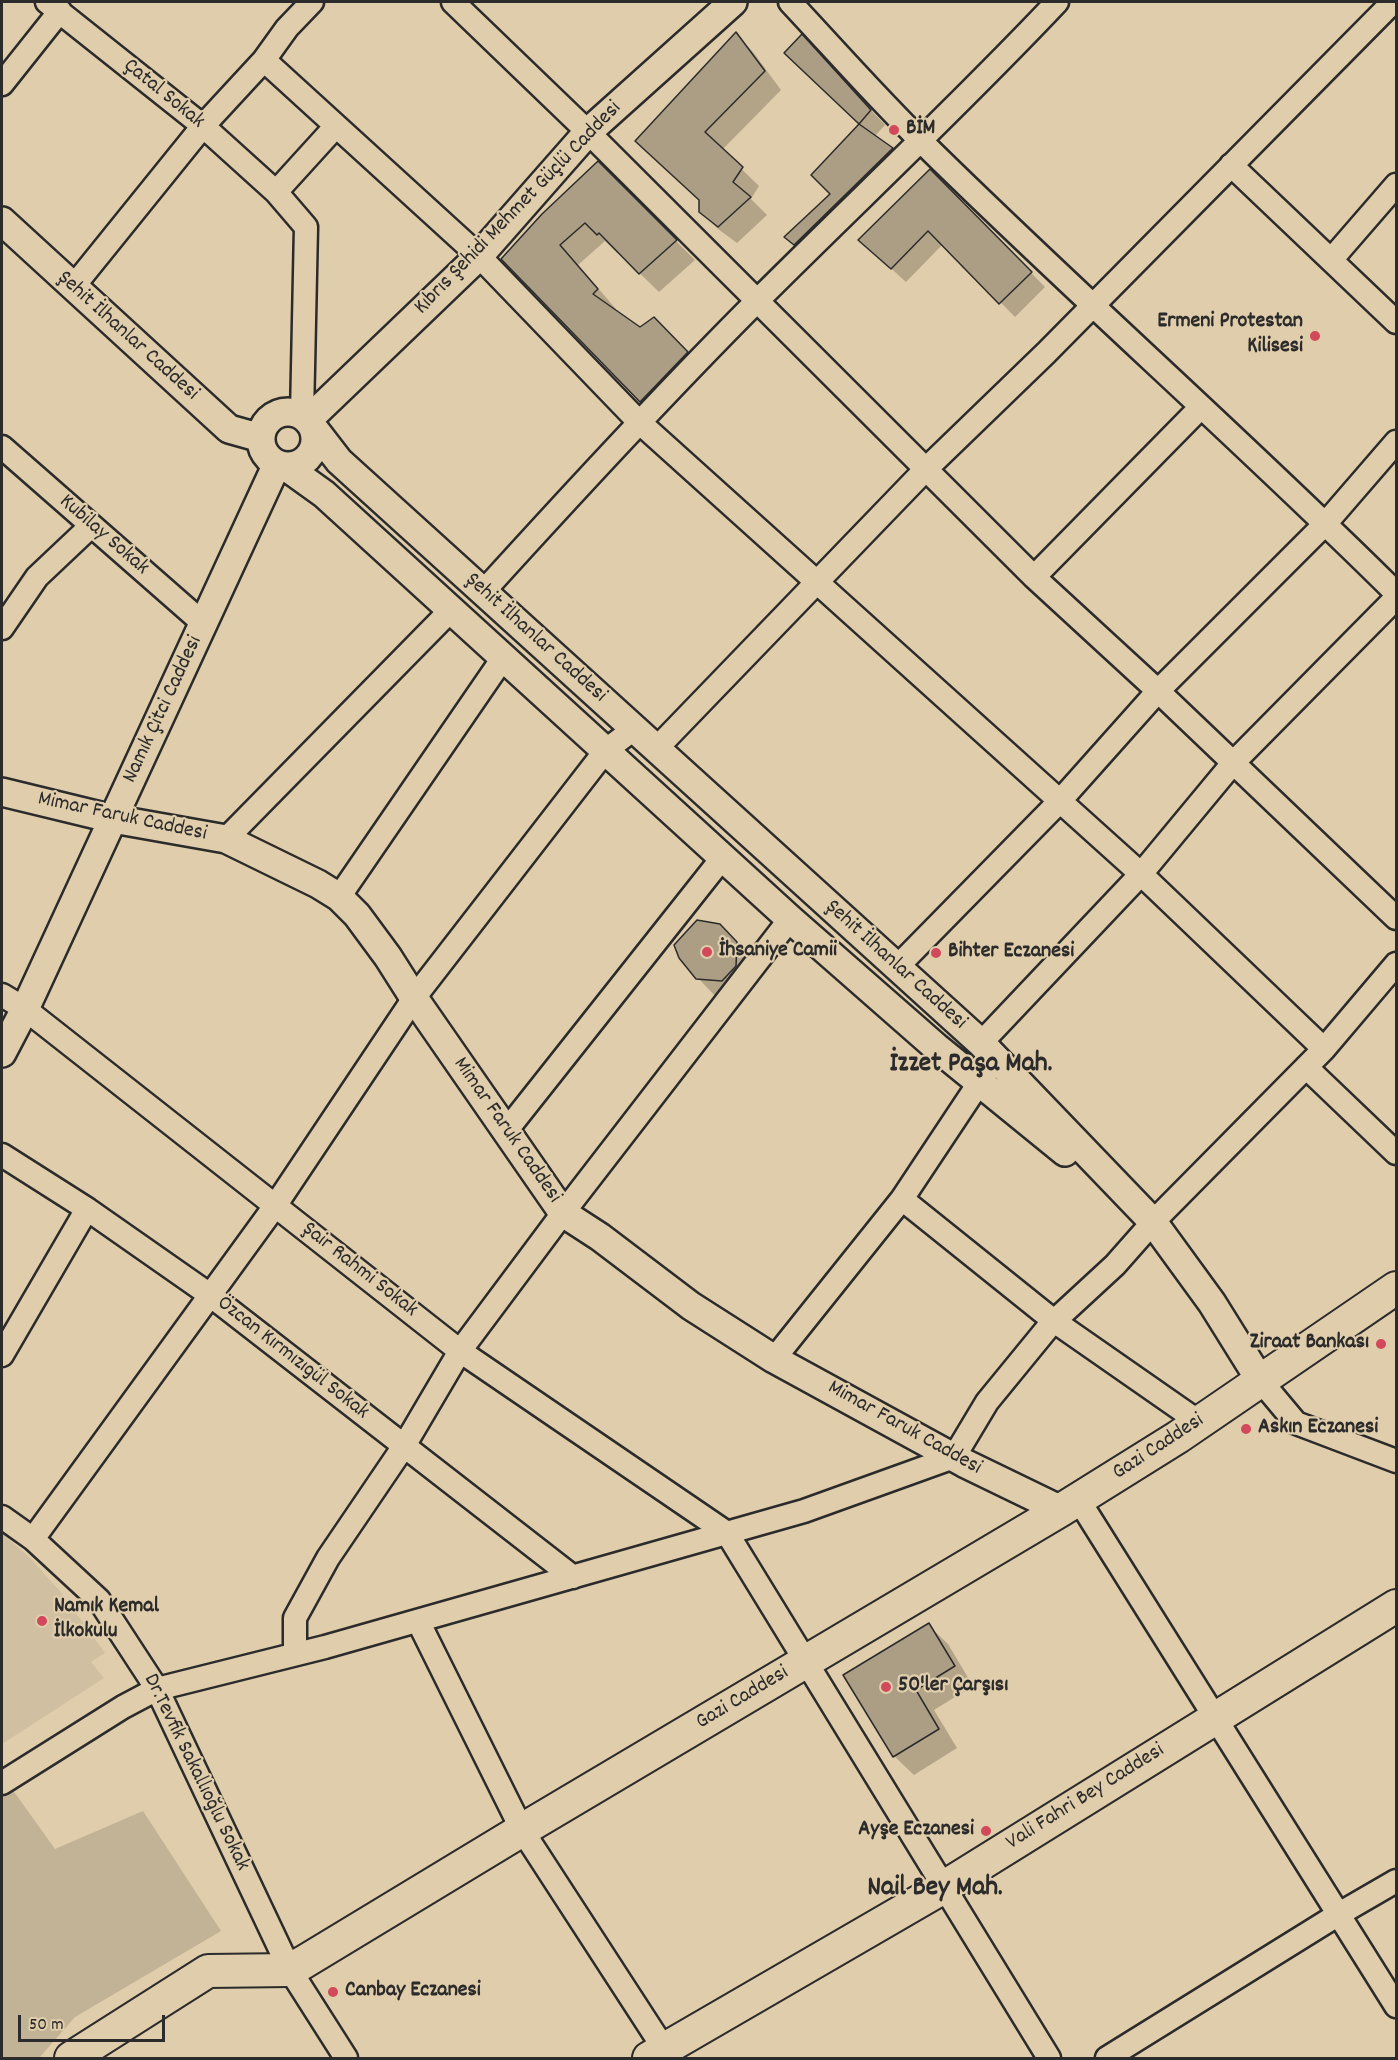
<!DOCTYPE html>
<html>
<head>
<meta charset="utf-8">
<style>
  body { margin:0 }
  #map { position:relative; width:1398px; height:2060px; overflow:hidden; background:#e0cdab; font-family:Dekko,sans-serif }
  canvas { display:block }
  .frame { position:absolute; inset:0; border:3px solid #2b2b2b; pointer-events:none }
  .scale { position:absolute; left:18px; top:2015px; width:147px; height:27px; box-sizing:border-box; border:3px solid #2b2b2b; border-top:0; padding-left:8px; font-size:18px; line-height:21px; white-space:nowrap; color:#2b2b2b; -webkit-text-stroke:4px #e0cdab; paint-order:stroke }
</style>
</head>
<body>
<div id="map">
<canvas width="1398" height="2060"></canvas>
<div class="frame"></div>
<div class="scale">50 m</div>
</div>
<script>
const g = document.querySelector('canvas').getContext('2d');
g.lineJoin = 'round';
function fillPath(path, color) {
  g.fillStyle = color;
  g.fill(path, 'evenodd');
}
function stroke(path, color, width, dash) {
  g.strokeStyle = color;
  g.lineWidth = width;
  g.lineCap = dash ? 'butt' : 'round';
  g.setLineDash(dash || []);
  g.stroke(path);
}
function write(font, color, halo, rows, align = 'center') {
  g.font = font + ' Dekko,sans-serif';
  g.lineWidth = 4.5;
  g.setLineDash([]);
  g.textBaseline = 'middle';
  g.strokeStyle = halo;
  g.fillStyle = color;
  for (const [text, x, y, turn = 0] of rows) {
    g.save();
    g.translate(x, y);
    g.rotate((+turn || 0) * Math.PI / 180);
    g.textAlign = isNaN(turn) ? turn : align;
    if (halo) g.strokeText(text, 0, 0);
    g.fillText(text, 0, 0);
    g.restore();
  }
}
const built = new Path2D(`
  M2,1533L30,1558L59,1590L105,1653L91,1662L104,1678L2,1744Z`);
const green = new Path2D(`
  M12,1789L55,1849L143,1811L221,1931L75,2017L39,2058H4L2,2056V1796Z`);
const shadow = new Path2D(`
  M736,34L753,52L781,90L722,150L759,186L751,199L767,215L737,243L718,229L700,211V201L654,159Z
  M816,51L885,125L874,137L892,149L906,163L800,251L786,237L832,194L813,175L860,124L800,67Z
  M598,163L695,260L659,292L618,252L617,253L605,241L578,265L616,309L614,311L640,329L654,319L706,372L660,420L503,259Z
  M930,171L1045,287L1015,317L943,244L906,282L860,240Z
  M720,926L756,963L755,986L742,1000L717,998L698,978Z
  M928,1625L948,1644L973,1686L934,1710L957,1748L914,1775L894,1756Z`);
const building = new Path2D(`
  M736,32L765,71L705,132L743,167L733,182L751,197L718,227L699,212V200L635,141Z
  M802,34L871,110L859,124L784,53Z
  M859,124L893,148L794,245L784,237L830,194L811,175Z
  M598,161L677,240L639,274L599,233L597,235L585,223L560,245L598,289L593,294L640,327L654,317L688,352L640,402L501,259L542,214Z
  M930,169L1032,272L999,304L928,231L891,269L858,240Z
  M697,920L720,924L737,942L736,966L722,981L696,979L679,958L674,945Z
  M929,1623L955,1666L916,1690L939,1729L893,1757L843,1675Z`);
const minor = new Path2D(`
  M47,2L203,126L276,192
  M453,2L588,132L1034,577L1158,691L1396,918
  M790,2C834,49 877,98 923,143C1078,296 1242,440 1396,593
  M264,60L479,256L638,421L1141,874L1324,1049
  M2,84L60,11
  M1231,165L1396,322
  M1331,260L1396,185
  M73,287L203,126L264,60L287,28L312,2
  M302,415L306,227L276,192L336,126
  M2,447L204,624
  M1034,577L1201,407
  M483,592C572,494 662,396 756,302C856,202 960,105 1057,2
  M2,628L37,577L91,526
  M656,749L926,469L1046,353L1393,2
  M226,839L450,611
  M339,897L503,658
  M897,967L1059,802L1158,691L1326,523L1396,442
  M2,995L25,1009L460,1351L727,1533L1049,2058
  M981,1043L1141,874L1233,763L1396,598
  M1306,1067L1396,1153
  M506,1131L723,857
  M2,1155L87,1209L210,1295L573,1577
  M902,1199L1054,1321L1199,1422
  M2,1355L87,1209
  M774,1359L902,1199L989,1068
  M1260,1380L1296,1423L1396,1461
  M1078,1499L1396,2006
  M2,1517L33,1539L99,1600L157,1689L290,1970L346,2058
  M33,1539L275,1206L414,998L606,750L634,729
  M418,1621L522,1830L670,2058
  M295,1654V1618L328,1558L404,1446L460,1351L563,1213L790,919
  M2,1783L123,1707L157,1689L325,1647L804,1511L954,1457L987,1402L1050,1325L1115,1265L1153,1222L1324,1049L1396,964
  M1107,2058L1339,1914L1396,1881`);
const tertiary = new Path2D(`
  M2,221L229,429L261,438
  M261 439a27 27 0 1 1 54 0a27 27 0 1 1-54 0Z
  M308,420L479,256L588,132L733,2
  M312,426L339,461L981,1043L1153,1222L1212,1303L1260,1380
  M285,466L324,494L790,919L936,1047L1065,1152
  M2,792L113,819L226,839L318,884L339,897L357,915L388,957L414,998L563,1213L600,1237L691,1306L774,1359L964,1463L1061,1510
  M2,1053L25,1009L277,464`);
const secondary = new Path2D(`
  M71,2058L208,1971L290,1970L304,1962L522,1830L1061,1510L1178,1437L1396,1288
  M649,2058L944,1887L1396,1606`);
const markers = [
  [894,130,6,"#d1495b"],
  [1315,336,6,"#d1495b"],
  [707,952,6,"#d1495b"],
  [936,953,6,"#d1495b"],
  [1381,1344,6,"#d1495b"],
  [1246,1429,6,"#d1495b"],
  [42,1621,6,"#d1495b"],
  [886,1687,6,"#d1495b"],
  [986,1831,6,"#d1495b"],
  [333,1992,6,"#d1495b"]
];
const streetNames = [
  ["Çatal Sokak",163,95,39],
  ["Kıbrıs Şehidi Mehmet Güçlü Caddesi",519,209,-46],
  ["Şehit İlhanlar Caddesi",127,337,42],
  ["Kubilay Sokak",103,536,41],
  ["Şehit İlhanlar Caddesi",535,639,42],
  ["Namık Çitci Caddesi",164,710,-65],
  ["Mimar Faruk Caddesi",122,818,12],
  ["Şehit İlhanlar Caddesi",895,966,42],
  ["Mimar Faruk Caddesi",506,1131,55],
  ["Şair Rahmi Sokak",359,1271,38],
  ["Özcan Kırmızıgül Sokak",292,1359,38],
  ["Mimar Faruk Caddesi",904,1429,29],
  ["Gazi Caddesi",1159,1448,-33],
  ["Gazi Caddesi",743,1699,-31],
  ["Dr.Tevfik Sakallıoğlu Sokak",195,1773,64],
  ["Vali Fahri Bey Caddesi",1086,1798,-32]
];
const poiNames = [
  ["BİM",906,130],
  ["Ermeni Protestan",1303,323,"right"],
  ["Kilisesi",1303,348,"right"],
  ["İhsaniye Camii",719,952],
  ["Bihter Eczanesi",948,953],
  ["Ziraat Bankası",1369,1344,"right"],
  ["Askın Eczanesi",1258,1429],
  ["Namık Kemal",54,1608],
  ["İlkokulu",54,1633],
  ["50'ler Çarşısı",898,1687],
  ["Ayşe Eczanesi",974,1831,"right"],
  ["Canbay Eczanesi",345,1992]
];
const districtNames = [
  ["İzzet Paşa Mah.",971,1066],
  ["Nail Bey Mah.",935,1890]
];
fillPath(built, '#d0bfa0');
fillPath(green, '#c2b296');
fillPath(shadow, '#0003');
fillPath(building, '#ab9e85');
stroke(building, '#2b2b2b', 1.5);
stroke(minor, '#2b2b2b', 27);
stroke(tertiary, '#2b2b2b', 32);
stroke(secondary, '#2b2b2b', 36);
stroke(minor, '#e0cdab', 22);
stroke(tertiary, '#e0cdab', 27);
stroke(secondary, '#e0cdab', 32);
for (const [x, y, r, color] of markers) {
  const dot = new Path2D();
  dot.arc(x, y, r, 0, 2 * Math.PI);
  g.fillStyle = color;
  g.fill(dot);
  stroke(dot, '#e0cdab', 2);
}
write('22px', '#2b2b2b', '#e0cdab', streetNames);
write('bold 22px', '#2b2b2b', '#e0cdab', poiNames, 'left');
write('bold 28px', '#2b2b2b', '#e0cdab', districtNames);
</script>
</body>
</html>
